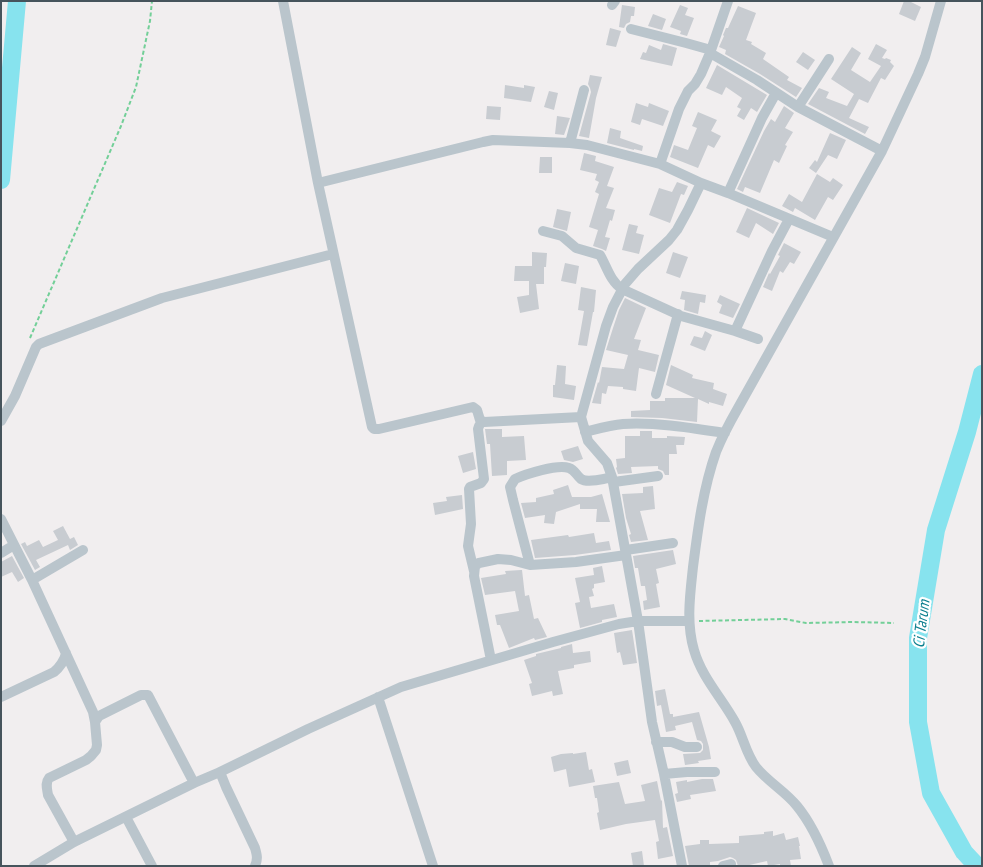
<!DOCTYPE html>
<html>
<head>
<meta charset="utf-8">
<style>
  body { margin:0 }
  #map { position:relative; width:983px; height:867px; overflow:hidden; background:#f1eeef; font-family:"PT Sans Narrow",sans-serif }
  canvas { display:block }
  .frame { position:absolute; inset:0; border:2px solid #46545c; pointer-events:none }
</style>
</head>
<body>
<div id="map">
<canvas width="983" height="867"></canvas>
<div class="frame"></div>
</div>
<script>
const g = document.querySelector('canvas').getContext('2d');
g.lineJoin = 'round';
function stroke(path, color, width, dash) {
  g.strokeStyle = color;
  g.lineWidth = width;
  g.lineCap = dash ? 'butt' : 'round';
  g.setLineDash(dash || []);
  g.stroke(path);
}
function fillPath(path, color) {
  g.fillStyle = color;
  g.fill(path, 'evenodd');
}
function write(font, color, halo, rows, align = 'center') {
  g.font = font + ' "PT Sans Narrow",sans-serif';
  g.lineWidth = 4.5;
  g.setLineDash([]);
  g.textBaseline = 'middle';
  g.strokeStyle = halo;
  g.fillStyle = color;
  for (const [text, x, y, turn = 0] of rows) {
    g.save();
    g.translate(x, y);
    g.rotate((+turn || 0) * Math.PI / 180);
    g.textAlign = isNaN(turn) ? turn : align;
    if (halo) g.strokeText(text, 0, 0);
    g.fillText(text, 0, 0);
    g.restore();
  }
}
const river = new Path2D(`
  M1,180L17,1
  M977,866L964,852L931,793L918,722V638L936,530L967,432L982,374`);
const building = new Path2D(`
  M904,1H909L921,7L915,21L899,14Z
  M622,5L635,7L634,16H631L630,22L626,24L624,28L619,27Z
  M680,5L688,8L685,15L694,18L687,36L680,34L681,31L670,27Z
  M738,6L756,13L746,40L752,42L751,44L766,53L763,59L789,77L787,80L802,88L796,97L760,74L725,54L726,50L719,47L724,36L723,35L726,28H728Z
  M653,14L666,19L662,30L648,26Z
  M610,28L621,31L616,47L606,45Z
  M663,44L677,48L672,66L640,59L643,52L646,53L649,45L661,50Z
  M876,44L887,50L882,58L885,59L886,58L891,60L890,62L894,66L885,80L881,78L868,103L859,99L849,118L869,127L865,134L808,104L819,88L829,92L826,98L847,106L854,94L831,79L852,47L861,53L851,70L870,82L881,66L868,59Z
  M803,52L815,60L808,70L796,62Z
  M717,65L767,95L757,112L751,108L744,120L737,116L741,109L737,107L742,98L726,87L722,95L706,88Z
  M590,75L602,77L596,98L589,138L579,136L591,92L590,88L588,84Z
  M505,85L524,88V85L535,87L531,102L504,98Z
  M549,91L558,93L554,110L544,107Z
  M636,103L648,107L649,103L669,111L663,126L642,119L640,125L631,122Z
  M487,106L501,107L500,120L486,119Z
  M784,106L794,113L785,128L793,132L785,145L787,146L779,163L774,160L760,193L745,187L743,192L737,189L764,131L771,119L775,122Z
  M698,112L717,120L711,131L721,136L714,148L708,145L698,168L670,157L674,145L688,150L697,128L692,126Z
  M557,116L570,118L564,135L555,134Z
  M610,128L621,131L620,138L643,146L642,151L634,149V150L607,143Z
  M830,133L846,140L837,159L828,155L816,173L809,168L815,160L817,162Z
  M584,153L596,156L595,161L614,167L607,186L614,188L606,208L615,210L612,221L610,220L605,237L610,238L606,251L602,249L593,246L598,230L589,227L599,194L595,192L599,182L595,180L597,174L580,170Z
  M540,157H552V173H539Z
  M817,174L830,182L833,178L843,185L833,200L828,197L815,220L795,208L793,212L782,206L789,194L802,202Z
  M677,182L688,186L684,195L681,194L670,223L649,215L659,188L672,192Z
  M747,208L779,223L773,234L756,223L749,238L736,232Z
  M557,209L571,212L567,231L553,227Z
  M629,224L638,226L636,233L644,235L639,254L622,250Z
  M784,243L801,252L794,264L790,262L783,273L780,271L772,291L763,287L769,273L770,274L780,256L778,255Z
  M532,252L547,253L546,267H544V284H536L539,309L520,313L517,297L529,295V281H514L515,266H532Z
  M673,252L688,257L680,278L666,273Z
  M565,263L579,266L576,284L561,281Z
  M581,287L596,290L594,312H593L587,346L578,345L584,311L578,310Z
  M682,291L706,295L705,303L700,302L698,314L684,310L685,300L680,299Z
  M720,295L740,304L733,318L719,313L722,305L717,302Z
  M625,298L646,308L634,339L641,340L638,350L659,355L655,372L639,368L636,391L623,389V387L608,386L606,394L602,393L601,404L592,403L598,382L599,383L602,367L624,369L628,355L606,350L613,328L619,310Z
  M705,331L712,335L705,351L690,345L694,336L702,338Z
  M557,365L566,366L565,384L576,386L574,400L553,397V385H555Z
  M671,365L693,375L692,378L714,383L713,389L727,394L723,406L709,402V404L698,399L697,422L662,418L631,417V411L650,410V401H665V398H695L666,385Z
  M485,429H502V437L524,436L526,460L507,461V475L492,476L490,444H487Z
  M640,431H652V438H667V436L685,437L684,445H676L677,454H669V475H665L663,471L658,469V466L631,467L632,473L618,474L616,468L617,467L616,459L625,458V436H640Z
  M578,446L583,459L573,462L564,460L561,451Z
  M473,452L476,469L463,473L458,456Z
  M568,485L572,497H591L602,494L610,522H596L597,509H580V504L556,512L554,524L544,523L545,515L525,518L521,503L536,502V498L554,494L553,490Z
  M653,486L655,509L640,511L648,540L631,542L629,535L631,534L626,518L622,494L643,493V487Z
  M462,495L463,509L435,515L433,503L447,501L446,497Z
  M63,526L70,539L74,537L78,545L70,550L68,545L36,560L40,567L35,570L21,544L25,542L27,546L39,540L43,547L58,540L53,531Z
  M594,533L596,543L609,541L611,550L575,555L535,558L531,540L568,535L569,537Z
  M673,550L676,564L656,569L659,583L656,584L660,607L644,610L643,601L647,600L645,586H641L638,568H635L633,556Z
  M12,556L24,578L18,582L12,572L1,577V562Z
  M602,566L605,582L594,584V588L592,589L594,596L589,597L591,608L614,604L617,617L602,620V622L580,628L575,603L580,602L575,578L594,575L593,568Z
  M521,570H522L525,596L529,595L534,619L538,618L547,637L535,640L534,638L509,648L500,625H497L495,615L519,611L515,591L485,595L481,578L506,574L505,571Z
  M632,630L637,663L623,665L620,652L617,653L614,633Z
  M572,644L573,653L590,651L591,662L574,665V668L558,671L563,694L553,696L552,691L532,696L529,684L532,683L524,660L536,656V654L561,648V647Z
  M665,689L670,714H673V717L699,712L709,747L711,759L698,761L699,763L685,765L683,754L700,753L703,750V744L701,741L697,740L692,722L675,726L676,730L666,732L661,705L657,706L655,691Z
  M586,752L589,770L592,769L595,782L569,787L566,769L554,772L551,757L561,754L573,753V754Z
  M628,760L631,773L617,776L614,763Z
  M702,779H713L716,791L690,795L691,799L677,802L675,794L678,793L676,782L687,780V782Z
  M657,781L661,801L662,800L663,828L667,827L673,856L658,859L656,842L659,841L655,820L626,824L600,830L597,813L599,812L597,798H595L593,786L619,782L625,804L645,801L641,785Z
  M773,831V836L784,833L786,840L798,837L800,846H799L801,859L790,860L791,866H780V864L768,866L767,861L745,866H738L736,860L733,858L730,857L718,861L710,862V865L689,866L685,846L700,844V840H709V844L739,843V836L764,834V832Z
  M642,851L644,866H633L631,853Z`);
const path = new Path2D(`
  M30,338L121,126L136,87L150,21L152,1
  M699,621L785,619L806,623L853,622L894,623`);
const minor = new Path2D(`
  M283,1L318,183L483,142L493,140L570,143L587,145L660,164L701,183L688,210L677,230L669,240L638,269L625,284L613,307L606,326L581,417L588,441L607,463L612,477L638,621H689
  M612,5L615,1
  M631,29L686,43L711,50
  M710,53L757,80L798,107L882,151
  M776,93L762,118L728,193L833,237
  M798,107L829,59
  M570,143L584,90
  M660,164L679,109L688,91L695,84L701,74L710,53L728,1
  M318,183L372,427L374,429H379L473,407L477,410L480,420L484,422L581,417
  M701,183L728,193
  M543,231L562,236L576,248L600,255C607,267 610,281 622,289L681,316L735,331L758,339
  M735,331L772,251L789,219
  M656,394L678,314
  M1,421L15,396L36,347L39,344L162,298L333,254
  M585,432C597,429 610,425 623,424C657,422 692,428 725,433
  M614,482L658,476
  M1,519L32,580L93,712L95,722L97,745L96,750L91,756L86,760L49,778C45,783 47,788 48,795L74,842
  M626,550L673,543
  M1,553L14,545
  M530,565L513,500L510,487L515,479C526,474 557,464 569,468C575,470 576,475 581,479C587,483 605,479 612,477
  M474,571L468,546L471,524L469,489L470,487L481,483L484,479L478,429L479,426L482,421
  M32,580L83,550
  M491,660L474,576L475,566L479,563L498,559L511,560L530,565L576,562L626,555
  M1,697L54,672C59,668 65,660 66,653
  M378,697L433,866
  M95,722L99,716L141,695H148L194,783
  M656,742H672L685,747H697
  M220,772L226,787L255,848C257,855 258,859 255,866
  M664,774L687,772H715
  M126,817L152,866
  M34,866L74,842L194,783L220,772L308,729L401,687L553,642L619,624L638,621L652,722L664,774L682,866
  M723,866L731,864
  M829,866C821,845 811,823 797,806C785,791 768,782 756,767C746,754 743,736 735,722C722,698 702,678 694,650C686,623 690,595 693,567C698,528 703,489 716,452C722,437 730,422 738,408L882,151L918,74L925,57L941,1`);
const waterNames = [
  ["Ci Tarum",922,624,-83]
];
stroke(river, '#87e3ee', 18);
fillPath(building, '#c8ccd1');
stroke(path, '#73cf98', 2, [4, 2.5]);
stroke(minor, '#bac5cc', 10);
write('italic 16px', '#0b7f8e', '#fff', waterNames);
</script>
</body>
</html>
